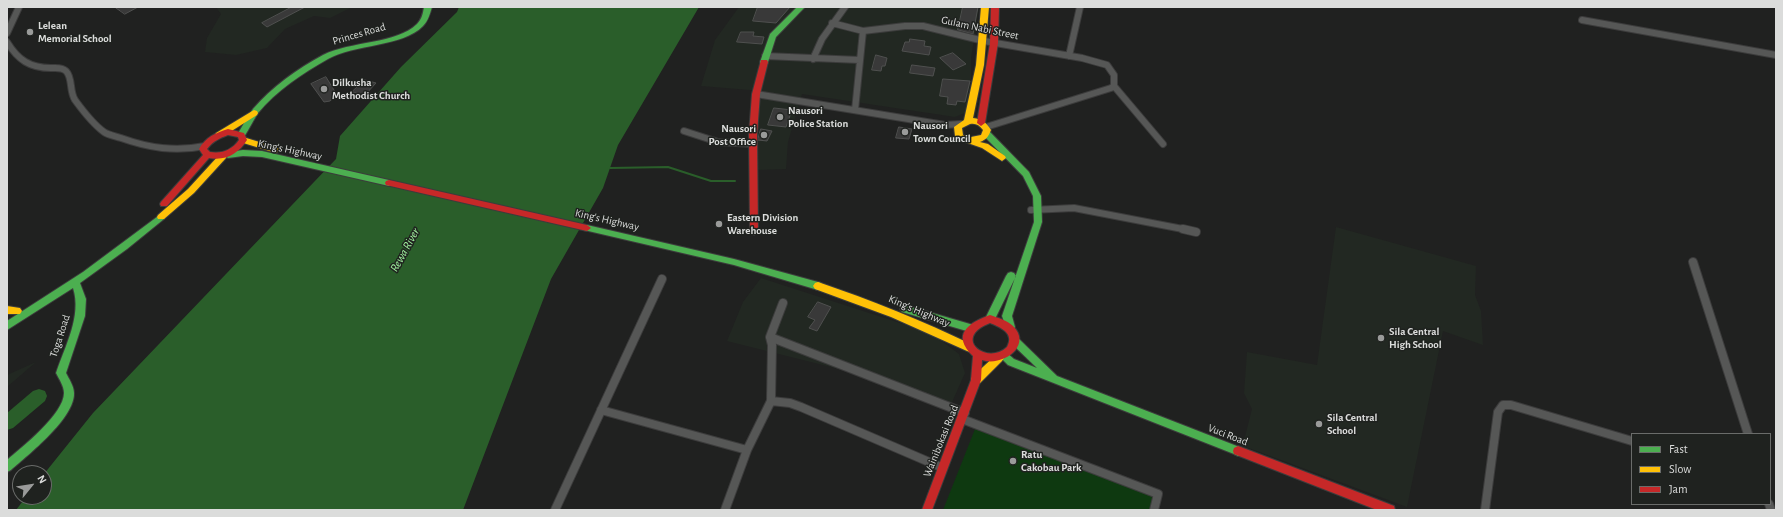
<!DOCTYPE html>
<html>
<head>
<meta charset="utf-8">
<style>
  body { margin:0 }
  #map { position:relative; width:1783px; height:517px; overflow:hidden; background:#202120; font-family:"Alegreya Sans",sans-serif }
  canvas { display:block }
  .frame { position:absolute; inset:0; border:8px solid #dbdcdb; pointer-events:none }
  .legend { position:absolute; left:1631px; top:433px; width:140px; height:72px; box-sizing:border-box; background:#1f221f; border:1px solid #6a6c6a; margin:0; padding:5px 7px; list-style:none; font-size:12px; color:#dbdcdb }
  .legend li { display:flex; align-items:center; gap:8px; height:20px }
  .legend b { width:20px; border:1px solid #6a6c6a }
  .north { position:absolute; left:12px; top:465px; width:40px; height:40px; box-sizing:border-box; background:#1f221f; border:1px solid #6a6c6a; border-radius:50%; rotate:60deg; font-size:11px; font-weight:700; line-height:16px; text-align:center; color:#dbdcdb }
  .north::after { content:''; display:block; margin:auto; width:14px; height:18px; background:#9a9b9a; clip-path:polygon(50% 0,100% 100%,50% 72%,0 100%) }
</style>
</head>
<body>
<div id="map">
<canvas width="1783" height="517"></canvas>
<div class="frame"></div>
<ul class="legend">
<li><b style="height:5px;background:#4caf50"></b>Fast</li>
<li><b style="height:5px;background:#ffc107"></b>Slow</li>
<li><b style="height:5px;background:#c62828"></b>Jam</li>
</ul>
<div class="north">N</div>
</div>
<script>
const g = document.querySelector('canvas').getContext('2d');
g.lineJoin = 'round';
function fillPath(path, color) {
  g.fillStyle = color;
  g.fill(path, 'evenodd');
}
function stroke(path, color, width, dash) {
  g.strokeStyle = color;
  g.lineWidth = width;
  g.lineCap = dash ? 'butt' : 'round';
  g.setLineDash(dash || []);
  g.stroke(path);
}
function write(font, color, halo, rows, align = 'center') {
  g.font = font + ' "Alegreya Sans",sans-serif';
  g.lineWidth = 3;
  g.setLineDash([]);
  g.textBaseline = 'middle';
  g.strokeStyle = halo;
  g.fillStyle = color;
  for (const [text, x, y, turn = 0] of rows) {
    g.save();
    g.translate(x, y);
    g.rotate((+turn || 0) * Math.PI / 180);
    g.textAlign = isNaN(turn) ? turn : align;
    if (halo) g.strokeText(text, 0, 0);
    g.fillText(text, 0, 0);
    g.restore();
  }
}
const built = new Path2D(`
  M216,7H352L330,18L314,16L285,29L267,48L236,55L205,52L207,38L221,14Z
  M739,7H979L971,58V78L967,112L955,117L802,94L788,142L786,169L756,170L754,141L762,91L701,86L715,40Z
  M1336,227L1476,266L1475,295L1481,311L1483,345L1443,331L1407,507L1238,444L1245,437L1252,409L1244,393L1247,352L1317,365Z
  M761,278L931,333L959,354L965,373L949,409L894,387L835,368L727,341L743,302Z
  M36,362L7,387V375Z`);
const green = new Path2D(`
  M975,429L1154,492L1150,510H943Z`);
const water = new Path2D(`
  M459,7H699L618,145L603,188L551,279L463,510H16L26,497H44V474L93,413L336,159L340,136L401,67L457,12Z`);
const stream = new Path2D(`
  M610,168L668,167L711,181H735`);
const river = new Path2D(`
  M39,389L45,391L47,396L45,401L13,428L7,430V413L33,391Z`);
const building = new Path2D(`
  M115,7H138L125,14Z
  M292,7H305L267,27L262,23Z
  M758,7H790L776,23L753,21Z
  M963,7H978L973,34L958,30Z
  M741,32H754L753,36L764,37L762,44L737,42Z
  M910,39L925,41L924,46L931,47L929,55L902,51L905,42H909Z
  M953,53L966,64L953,70L940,58Z
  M876,55L887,58L885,66H882L881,71L872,70Z
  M912,65L935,68L933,76L910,73Z
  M326,77L337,95L330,101L324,102L311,84Z
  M943,79L970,81L965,102L957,101L956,105L947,104L948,97L940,96Z
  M365,80L376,83L365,95L352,92Z
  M774,108L792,110L786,127L768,125Z
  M899,127L912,129L909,139L896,138Z
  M761,129L772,131L767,141L758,140Z
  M818,302L831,307L817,331L809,328L815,320L808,317Z`);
const streetFar1 = new Path2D(`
  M1582,20L1776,55
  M832,23L863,31L905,26H923L984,41L1082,58L1107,65L1114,75V86L1111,88L986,127
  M7,33L19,7
  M7,42C18,60 30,68 51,68C56,68 62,67 66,71C73,78 69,91 75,100C83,111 93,124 104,132C108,135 115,136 121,138C149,148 175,152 205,146
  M765,56L860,60
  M1069,56L1080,7
  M813,59L822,39L845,7
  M1114,86L1163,144
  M756,94L945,125L961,124
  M855,110L863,31
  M684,131L718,142L753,144
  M1031,210L1074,208L1188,230`);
const street = new Path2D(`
  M1183,229L1196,232
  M1693,262L1748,434
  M770,337L965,413
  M771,401L790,403L801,407L943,468
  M601,410L747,450
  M962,419L1158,494L1154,510
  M1769,504L1771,510
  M555,510L662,279
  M725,510L747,450L771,401L772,345L770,337L783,303
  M1485,510L1498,412L1503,405H1511L1632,441`);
const fast = new Path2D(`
  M424,7H432C430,14 428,21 423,26C403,47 354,44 328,59C303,73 276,91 258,113C253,121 249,129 244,137H238L237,135C242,127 247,117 253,109C272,87 297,69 323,55C350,41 397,44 417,24C422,19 423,13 424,7Z
  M797,7H805L776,37L768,62L767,64H761L760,62L770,34Z
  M987,131L990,132L1029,172L1041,196L1042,222L1012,316L1015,327L1013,330L1010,331L1007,330L1002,316L1034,222L1033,196L1023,176L984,136L983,134Z
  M243,150L262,151L389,180L393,183L389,186L262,157L243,156L228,158L224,155L228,152Z
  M161,214L165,217L164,219L127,249L80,283L86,299L85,316L66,373C69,379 74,386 74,393C75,418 28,455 11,470L7,472V460C22,447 64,414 64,393C64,386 59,379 56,373C65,346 82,316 73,288L7,330V321L83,272Z
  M587,225L734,259L818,282L821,283L823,286L821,289L818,290L734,265L584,230L583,228L584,226Z
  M1011,272L1014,273L1016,276L995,319L993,322H987L985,319L1006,276L1008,273Z
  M905,305L970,324L973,325L975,328L973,331L970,332L902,312L900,309L902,306Z
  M1015,337L1018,338L1057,376L1242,448L1243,451L1242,454L1238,456L1234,454L1008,365L999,356L1001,353L1004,352L1007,353L1014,359L1037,368L1012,344L1010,341L1012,338Z`);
const slow = new Path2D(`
  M981,7H989L984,65L973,118C982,119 986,122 991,130C988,137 987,139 980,142L988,144L1005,156L1006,158L1002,161L982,148L962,141L955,136L954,127L964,120L976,65ZM970,124C976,123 979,125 983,130L981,135L971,137L963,135L962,128Z
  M254,110L257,111L258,113L257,115L222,137H216L215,135L216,133Z
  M243,137L279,148L280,150L276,153L240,142L239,140L240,138Z
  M223,153L227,156L226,158L194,193L164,219H158L157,217L158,215L188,189L220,154Z
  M818,282C871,300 923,321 973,345L975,348L973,351L970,352L967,351L891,317L815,289L813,286L815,283Z
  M7,306L20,308L22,311L20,314H7Z
  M999,354L1002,355L1004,358L1002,361L980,383L976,384L972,383L971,380L972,377L996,355Z`);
const jam = new Path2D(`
  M991,7H999L998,43L985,123L981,126L977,123L990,43Z
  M761,60H767L768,62L760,94L757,134L758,232L754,235L750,232L749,134L752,94Z
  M228,129L244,133L247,140C238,154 226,161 209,158L167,206H161L160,204L161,202L203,155L199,149C206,137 215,133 228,129ZM228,135L238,137L239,140C232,150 222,154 210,152L207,149C213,141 220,138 228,135Z
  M389,180L587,225L591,228L587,231L386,185L385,183L386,181Z
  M990,315C998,318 1007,320 1013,326C1033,346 1002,367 982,360L981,380L932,510H922L971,380L973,356C951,335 968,323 990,315ZM990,323C1000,327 1015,333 1007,347C987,366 951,338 990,323Z
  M1238,446L1394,506L1395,510H1377L1234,454L1233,451L1234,448Z`);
const markers = [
  [30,32,4,"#9a9b9a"],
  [324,89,4,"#9a9b9a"],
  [780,117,4,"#9a9b9a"],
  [905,132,4,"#9a9b9a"],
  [764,135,4,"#9a9b9a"],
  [719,224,4,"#9a9b9a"],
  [1381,338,4,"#9a9b9a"],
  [1319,424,4,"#9a9b9a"],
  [1013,461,4,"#9a9b9a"]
];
const poiNames = [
  ["Lelean",38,26],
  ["Memorial School",38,39],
  ["Dilkusha",332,83],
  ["Methodist Church",332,96],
  ["Nausori",788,111],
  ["Police Station",788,124],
  ["Nausori",913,126],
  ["Town Council",913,139],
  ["Nausori",756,129,"right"],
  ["Post Office",756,142,"right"],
  ["Eastern Division",727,218],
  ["Warehouse",727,231],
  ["Sila Central",1389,332],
  ["High School",1389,345],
  ["Sila Central",1327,418],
  ["School",1327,431],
  ["Ratu",1021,455],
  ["Cakobau Park",1021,468]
];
const streetNames = [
  ["Gulam Nabi Street",980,28,12],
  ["Princes Road",359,34,-16],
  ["King's Highway",290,150,12],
  ["King's Highway",607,220,13],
  ["King's Highway",919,311,23],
  ["Toga Road",60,336,-72],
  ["Vuci Road",1228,435,21],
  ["Wainibokasi Road",941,441,-68]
];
const waterNames = [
  ["Rewa River",405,250,-61]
];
fillPath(built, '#222822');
fillPath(green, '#0e3910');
fillPath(water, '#2a5e2a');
stroke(stream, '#2a5e2a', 2);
fillPath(river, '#2a5e2a');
fillPath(building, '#393939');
stroke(building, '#4f504f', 1);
stroke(streetFar1, '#3c3c3c', 8);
stroke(street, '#3c3c3c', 10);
stroke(fast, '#3c3c3c', 2);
stroke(slow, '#3c3c3c', 2);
stroke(jam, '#3c3c3c', 2);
stroke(streetFar1, '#565756', 6);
stroke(street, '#565756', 8);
fillPath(fast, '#4caf50');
fillPath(slow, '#ffc107');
fillPath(jam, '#c62828');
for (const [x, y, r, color] of markers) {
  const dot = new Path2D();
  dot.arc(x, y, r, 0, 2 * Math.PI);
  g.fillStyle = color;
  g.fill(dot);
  stroke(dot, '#1f221f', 1.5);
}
write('bold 11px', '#dbdcdb', '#1f221f', poiNames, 'left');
write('11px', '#dbdcdb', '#1f221f', streetNames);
write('italic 12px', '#a1f29f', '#1f221f', waterNames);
</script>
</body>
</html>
